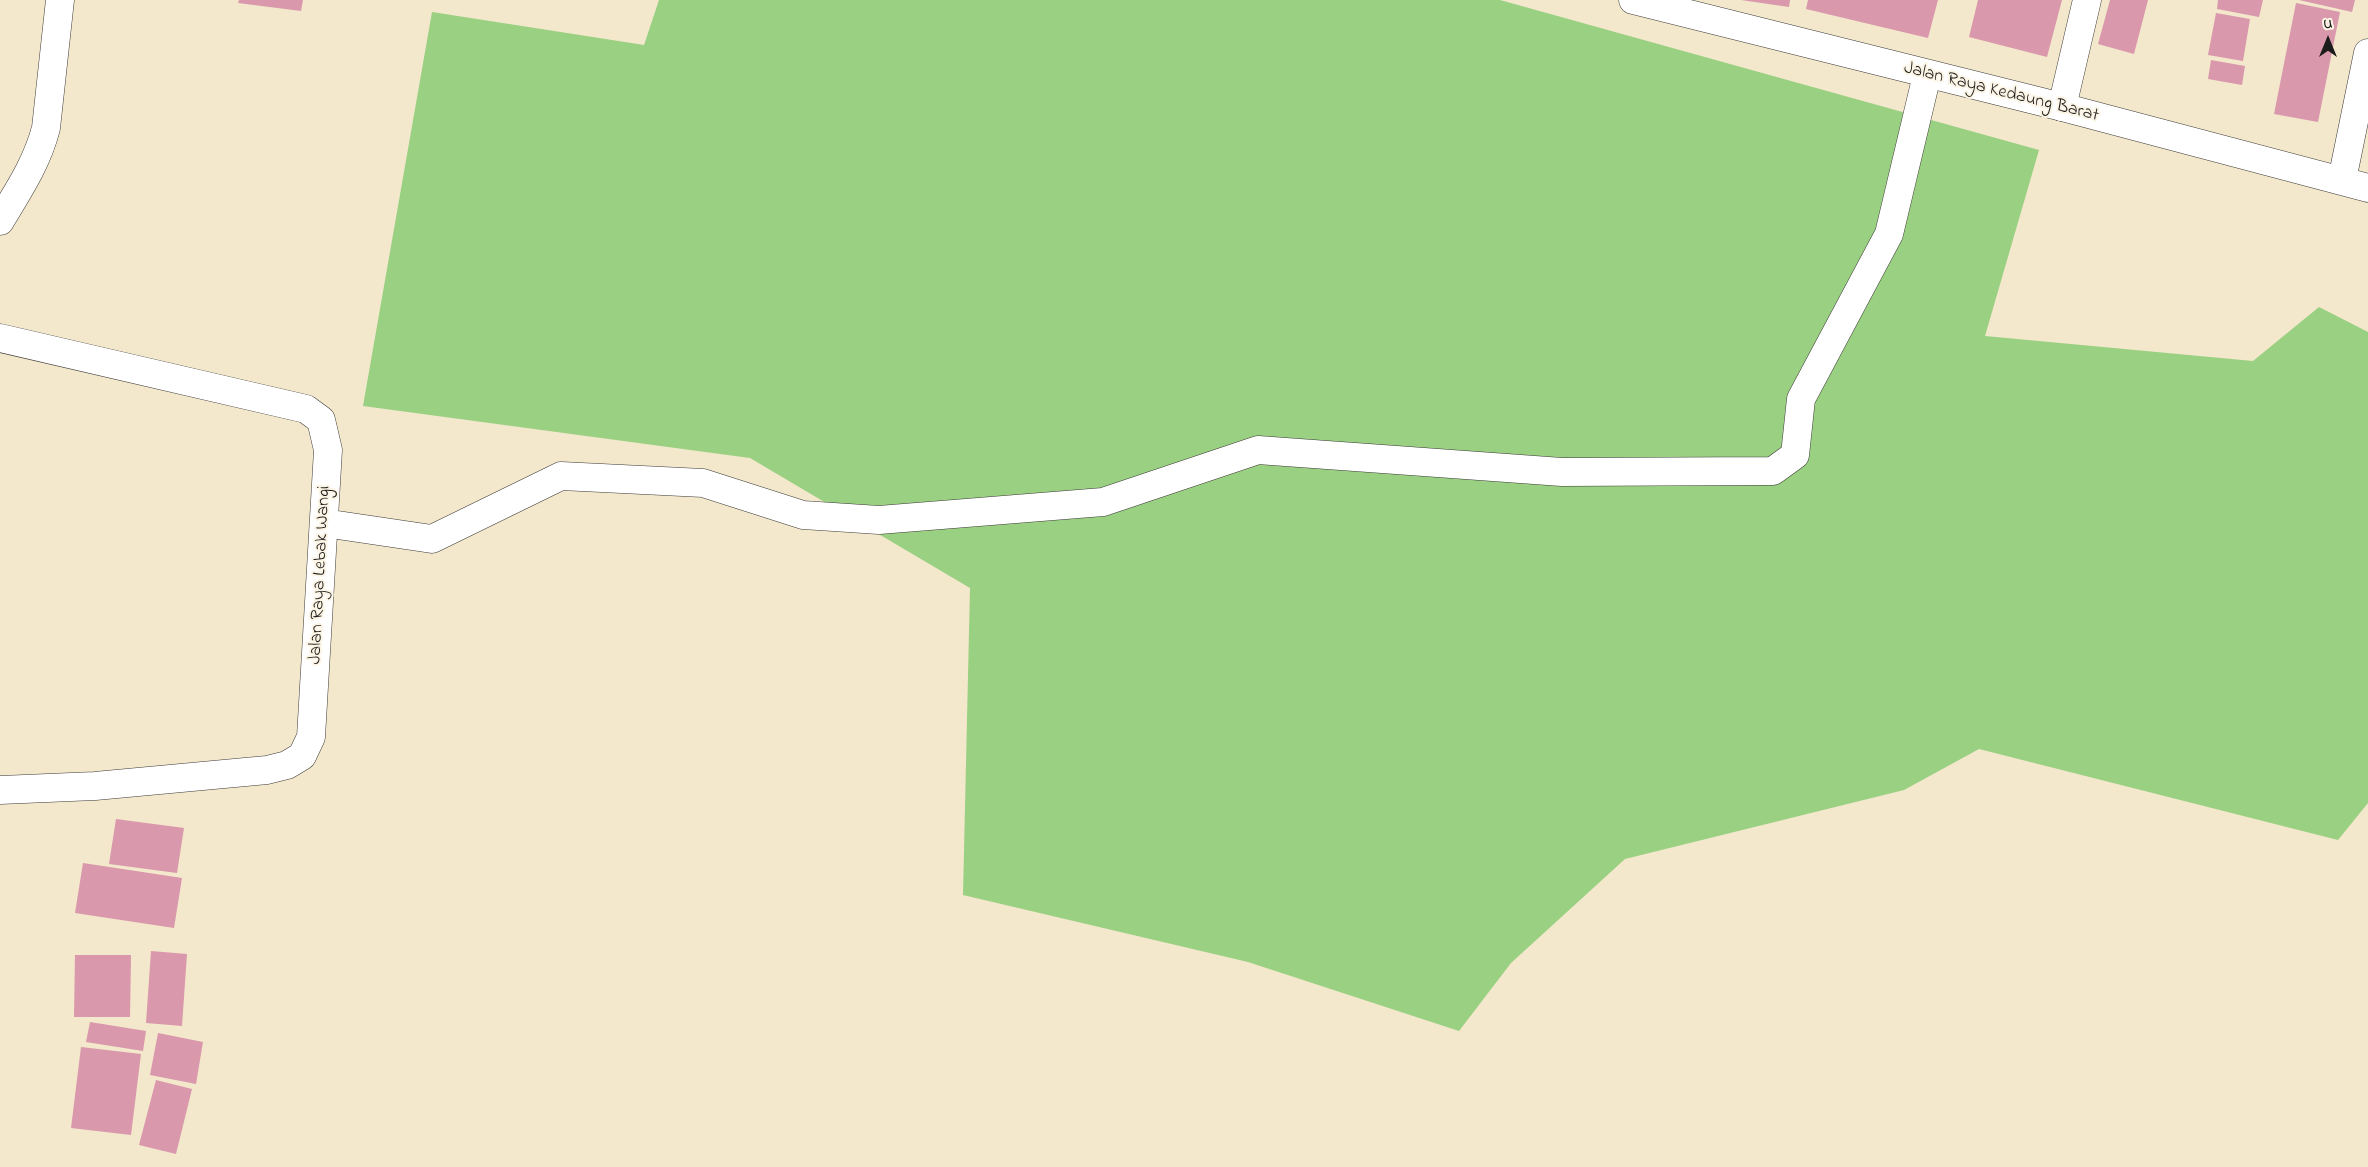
<!DOCTYPE html>
<html>
<head>
<meta charset="utf-8">
<style>
  body { margin:0 }
  #map { position:relative; width:2368px; height:1167px; overflow:hidden; background:#f3e7cc; font-family:"Indie Flower",sans-serif }
  canvas { display:block }
  .north { position:absolute; left:2303px; top:15px; width:50px; height:50px; -webkit-text-stroke:4px #fcf5e5; paint-order:stroke; rotate:0deg; font-size:14px; font-weight:700; line-height:20px; text-align:center; color:#1c1c1c }
  .north::after { content:''; display:block; margin:auto; width:18px; height:22px; background:#1c1c1c; clip-path:polygon(50% 0,100% 100%,50% 72%,0 100%) }
</style>
</head>
<body>
<div id="map">
<canvas width="2368" height="1167"></canvas>
<div class="north">U</div>
</div>
<script>
const g = document.querySelector('canvas').getContext('2d');
g.lineJoin = 'round';
function fillPath(path, color) {
  g.fillStyle = color;
  g.fill(path, 'evenodd');
}
function stroke(path, color, width, dash) {
  g.strokeStyle = color;
  g.lineWidth = width;
  g.lineCap = dash ? 'butt' : 'round';
  g.setLineDash(dash || []);
  g.stroke(path);
}
function write(font, color, halo, rows, align = 'center') {
  g.font = font + ' "Indie Flower",sans-serif';
  g.lineWidth = 4;
  g.setLineDash([]);
  g.textBaseline = 'middle';
  g.strokeStyle = halo;
  g.fillStyle = color;
  for (const [text, x, y, turn = 0] of rows) {
    g.save();
    g.translate(x, y);
    g.rotate((+turn || 0) * Math.PI / 180);
    g.textAlign = isNaN(turn) ? turn : align;
    if (halo) g.strokeText(text, 0, 0);
    g.fillText(text, 0, 0);
    g.restore();
  }
}
const green = new Path2D(`
  M659,0H1500L2039,150L1985,336L2253,361L2319,307L2368,332V803L2338,840L1979,749L1904,790L1625,859L1511,963L1459,1031L1248,962L963,895L970,588L750,458L363,406L432,12L644,45Z`);
const building = new Path2D(`
  M239,0H303L301,11L238,3Z
  M1741,0H1790L1789,7Z
  M1808,0H1938L1928,38L1806,9Z
  M1978,0H2062L2047,57L1969,37Z
  M2110,0H2148L2134,54L2098,44Z
  M2218,0H2263L2259,17L2217,9Z
  M2299,0H2355L2352,12Z
  M2296,3L2340,12L2318,122L2274,114Z
  M2216,13L2250,19L2243,61L2208,55Z
  M2211,60L2245,66L2242,85L2208,79Z
  M116,819L184,828L177,873L109,864Z
  M83,863L182,878L174,928L75,913Z
  M151,951L187,954L182,1026L146,1023Z
  M75,955H131L130,1017H74Z
  M90,1022L146,1031L143,1051L86,1042Z
  M158,1033L203,1042L196,1084L150,1075Z
  M81,1047L141,1054L131,1135L71,1128Z
  M156,1080L192,1089L176,1154L139,1145Z`);
const minor = new Path2D(`
  M2062,107L2087,0
  M2342,180L2368,53
  M0,221C18,191 37,163 46,128L60,0
  M0,338L306,409L321,420L328,450L311,737L302,756L287,765L267,770L95,786L0,790
  M324,523L432,539L561,476L703,483L803,515L879,520L1103,502L1258,450L1562,472L1773,471L1795,455L1801,399L1889,234L1927,75`);
const tertiary = new Path2D(`
  M1633,0L2062,107L2368,188`);
const streetNames = [
  ["Jalan Raya Kedaung Barat",2001,93,14],
  ["Jalan Raya Lebak Wangi",321,575,-87]
];
fillPath(green, '#99d082');
fillPath(building, '#d998ab');
stroke(minor, '#3c3a36', 29);
stroke(tertiary, '#3c3a36', 29);
stroke(minor, '#fff', 28);
stroke(tertiary, '#fff', 28);
write('18px', '#1c1c1c', '#fcf5e5', streetNames);
</script>
</body>
</html>
